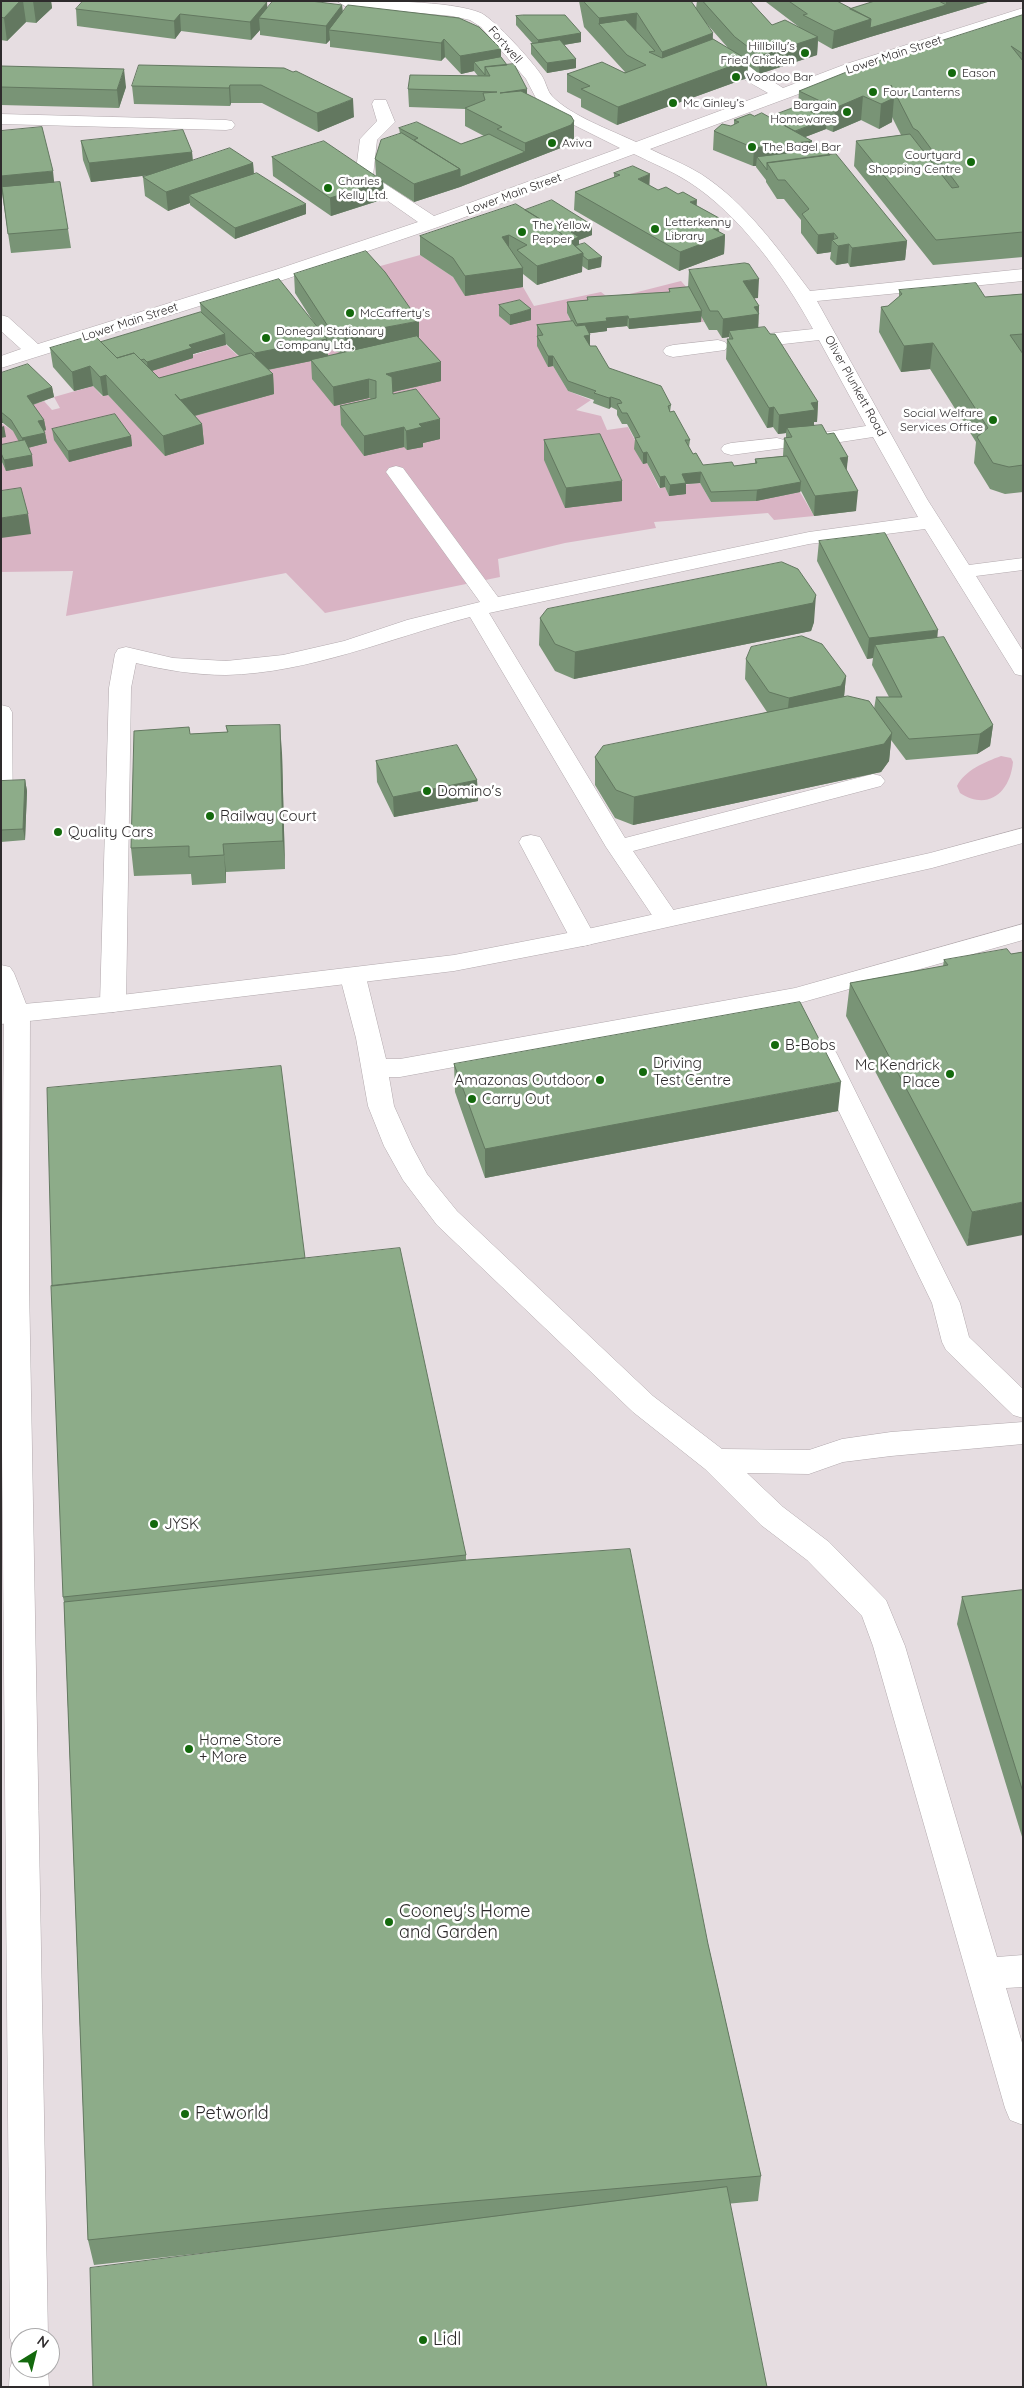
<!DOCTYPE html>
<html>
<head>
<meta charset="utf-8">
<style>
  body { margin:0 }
  #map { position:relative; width:1024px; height:2388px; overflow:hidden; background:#e6dde1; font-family:Quicksand,sans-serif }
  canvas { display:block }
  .frame { position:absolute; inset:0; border:2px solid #2e2b2c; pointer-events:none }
  .north { position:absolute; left:10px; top:2328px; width:50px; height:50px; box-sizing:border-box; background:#fff; border:1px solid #abaaab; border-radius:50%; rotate:36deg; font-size:14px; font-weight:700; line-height:20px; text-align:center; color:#2e2b2c }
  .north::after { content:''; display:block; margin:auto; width:18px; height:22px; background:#14690d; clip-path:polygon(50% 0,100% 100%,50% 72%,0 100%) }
</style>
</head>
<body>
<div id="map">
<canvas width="1024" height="2388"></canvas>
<div class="frame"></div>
<div class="north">N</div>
</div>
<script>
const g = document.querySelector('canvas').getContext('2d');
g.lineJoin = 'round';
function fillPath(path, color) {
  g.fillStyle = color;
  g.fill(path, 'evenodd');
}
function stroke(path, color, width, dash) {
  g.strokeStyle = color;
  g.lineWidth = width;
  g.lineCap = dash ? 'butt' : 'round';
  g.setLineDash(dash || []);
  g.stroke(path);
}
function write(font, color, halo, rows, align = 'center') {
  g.font = font + ' Quicksand,sans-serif';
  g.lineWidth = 5;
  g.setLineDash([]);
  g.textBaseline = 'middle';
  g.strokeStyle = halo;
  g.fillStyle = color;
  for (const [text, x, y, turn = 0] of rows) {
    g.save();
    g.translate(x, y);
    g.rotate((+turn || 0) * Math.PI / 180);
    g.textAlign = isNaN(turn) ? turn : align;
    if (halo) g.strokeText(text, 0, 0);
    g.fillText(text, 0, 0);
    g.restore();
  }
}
const green = new Path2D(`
  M420,255L453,277L465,295L523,287L534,306L601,292L610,299L681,281L688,289L704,322H701L688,297L567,313L575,331L543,346L548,367L553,366L568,391L591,400L576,410L601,416L607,430L628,427L639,448L635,449L643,463H647L659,488L665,487L669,496L681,485L700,483L711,502L757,500L800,492L814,516L774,520L768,513L654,522L656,528L565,543L498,559L500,577L325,613L286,573L66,616L73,571L1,572V460L6,471L1,456V423L13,431L28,406L44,401L52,410L60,408L54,397L93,386L102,396L108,395L165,455L161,398L136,372L226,345L256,372L307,332L366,270Z
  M1001,756L1011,758L1013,762C1010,793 988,811 960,793L957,786C965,770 985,762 1001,756Z`);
const minor = new Path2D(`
  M337,1C373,1 450,0 481,13C495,20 533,62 542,76C546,82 547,91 552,96C571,116 611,130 636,142L768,93C748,81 722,69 709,49L711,46H723L738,59L783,88L846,64L1023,8V18L858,72L650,149C666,157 685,164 701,174C746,203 778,249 810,291L1023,269V281L817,301L927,499L969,565L1023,558V570L976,576L1023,651V676L1015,674L1012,669L925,529L809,544L489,613L625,838L873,774L881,776L885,781L881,786L633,851L679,918L676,924L667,926L658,924L606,847L470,617C390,638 310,673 226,675C195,675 165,670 136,663L131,688L126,1004L122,1010L113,1012L104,1010L100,1004L109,688L115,654L118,649L126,647L173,658L226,661L283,655L344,641L407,620L480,602L386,472L389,468L396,466L403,468L498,597L809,532L918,517L873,437L821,445L814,443L811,439L814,435L821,433L866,426L819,340L766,346L759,344L756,340L759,336L766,334L813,329C784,276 740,215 689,182C672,171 652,163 634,154L438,227L289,278L1,368V356L21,349L1,331V315L8,317L38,344L275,270L418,222L355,178L360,139L377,121L372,104L374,100H386L395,122L377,140L373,176L434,216L620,148L554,115L538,102L526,79L481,27L470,20L452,16L345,6Z
  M1,114L226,120L232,121L235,125L232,129L226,130L1,124Z
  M718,340L725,342L728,346L725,350L673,357L666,355L663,351L666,347L673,345Z
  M777,438L784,440L787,444L784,448L731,455L724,453L721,449L724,445L731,443Z
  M1,705L9,707L12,712L13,827L9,832L1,834Z
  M531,835L540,837L543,842L596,938L592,944L583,946L574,944L570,938L519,842L522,837Z
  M1023,924V940L796,1004L400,1077H389L394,1106L412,1146L427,1174L457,1211L653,1396L722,1449L809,1450L842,1439L891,1432L1023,1422V1444L891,1456L843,1462L809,1474L747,1473L783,1507L829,1542L886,1600L905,1646L997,1957L1023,1955V1987L1006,1988L1023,2046V2125L1010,2120L1005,2108L873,1646L862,1616L807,1560L761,1525L705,1469L633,1412L437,1225L403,1180L384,1146L368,1106L356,1038L340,977L344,971L353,969L362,971L366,977L386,1059H400L795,988Z
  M1,965L10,967L14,973L30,1014L29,1283L48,2338H20V2368H48L49,2387H9L10,2368L15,2354L19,2353L15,2352L10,2338L1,1334L4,1014L1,1007Z
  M824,1045L833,1048L837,1054L960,1303L969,1337L1023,1389V1418L1013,1415L946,1350L942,1342L932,1303L811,1054L815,1048Z`);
const major = new Path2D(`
  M1023,828V843L932,868L583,946L454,971L113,1012L1,1024V1006L113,996L454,955L583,930L930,853Z`);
const wall = new Path2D(`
  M1,1H51L52,8L36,23L26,22L7,41L1,40Z
  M579,1H691L696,8L697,1H750L772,25L799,27L766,2V1H837L850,9L875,1H991L870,37L832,49L818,41L817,55L759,74L748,65L747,78L617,125L581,107V99L567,92V74L625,72L584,27ZM706,23L729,49L713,39Z
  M191,2H267V8L342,5L343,12L501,49V57L527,94L574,121V139L571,144L460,187L414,202L383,182L384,199L331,216L273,176L272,157L376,176L375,159L400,134L399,128L461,144L484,136L465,126V109L409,107L408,89L478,76L474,71L461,74L445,57L441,61L330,47V40L326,44L260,35V30L251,40L181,31L175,39L77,26L76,9Z
  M1023,15V257L933,265L854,166L856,141L901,135L892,117V122L879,129L861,120L833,132L826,129L805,137L812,141V150L830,155L907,241L905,260L850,267L848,263L836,265L830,259L831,252L817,254L801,233V220L784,199H777L766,182V180L756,167V166H753L713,150L714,131L734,125V120L754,116L770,117L798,106L799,91Z
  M516,16L581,33V42L564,45L576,68L547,73L531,54V44H533L516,25Z
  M1,66L126,87L119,108L1,105Z
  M284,68L354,117L318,132L262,103H231L230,106L134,104L132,86Z
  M1,131L54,182L68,229L71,248L11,253L1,187Z
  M81,141L192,152L193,161L253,163L254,173L306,214L235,239L190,205V203L168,211L145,196L143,177L149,175L91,182L83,160Z
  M614,173L649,186L658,190L697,206L719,218V232L725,235L724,254L679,271L574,210L575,192L614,178Z
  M525,210L592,235L579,240V245L601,267L588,270L582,266V272L537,285L523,274V287L465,296L453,277L420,255V236Z
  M689,270L758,298H754L759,306L758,328L770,334L818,402L817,422H814V425L827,434L848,457L846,470L856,511L814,516L801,491L800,492L756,501L711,502L700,483L686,484V494L669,496L665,487L660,488L647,463L643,464L634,449L635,439L627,424H622L617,415V410L611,407L609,409L593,403L594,400L568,391L553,366L548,367L537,346V325L571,321L567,313V302L587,300V297L669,292V289L688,287ZM701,316L709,330H717L722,338L729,337V339H727L726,359L767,428L773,427L778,434L786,433V438H784L783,456L755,459V463L734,466L703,465L693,454L689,447L690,440L670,412L671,405L609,368L589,345H590V333L607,331V328L627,326L629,329L701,322Z
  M294,274L419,338L441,362V381L393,392V394L440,439L423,443V447L407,450L404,447L364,456L341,425L340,406L371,399L369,398L334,406L312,379L311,361L268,370L273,374L274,394L195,416L202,424L204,444L165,456L108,395L103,396L93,386L74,391L53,367L50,348L101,342L201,312L200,303L314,323L295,293ZM327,343L332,350L340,353L328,356ZM226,344L239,356L159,378L152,371L193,358V354Z
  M899,290L985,297L1023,294V492L1005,494L990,489L974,463L976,442L930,369L901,372L879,332L881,307L888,306L899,297Z
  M499,305L531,320L510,325L499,316Z
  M1,373L52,387L54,397L33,405L44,420L46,430L44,431L45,433L47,443L28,448L33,466L6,471L1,460V445L19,442L13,431L3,423H1Z
  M52,429L131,436L132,446L69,462L54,440Z
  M544,440L622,501L565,508L544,460Z
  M819,541L937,638L993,725L990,746L977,754L906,760L891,740L889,761L881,772L633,825L615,818L595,785V757L767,712L745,679L746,659L846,676L844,696L874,709L876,697H889L872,665L873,658L867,659L817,561Z
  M540,618L814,622L811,631L574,679L555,671L539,645Z
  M226,726L282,753L285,869L226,872V883L192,885L191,874L134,876L131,848L190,734L227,732Z
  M376,761L477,780L478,801L394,817L377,782Z
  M25,780L27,791L25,840L1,842V781Z
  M1023,952L967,1246L846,1016L850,983L943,966L944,960L1011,954Z
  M454,1064L838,1111L485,1178L455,1092Z
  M305,1258L466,1555V1560L708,1944L761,2176L758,2201L239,2249L94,2265L88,2240L64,1602L63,1597Z
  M1023,1590V1840L957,1624L962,1597Z`);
const shadedWall = new Path2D(`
  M20,1H23L26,22L7,41L4,18Z
  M33,1H51L52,8L36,23Z
  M946,1H991L870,37L832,49L834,31L871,19L946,5Z
  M267,2L268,19L259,18L260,30L251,40L250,22Z
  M342,5L343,23L329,30L330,40L326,44V26Z
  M637,13L636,37L599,24V18Z
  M180,14L181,31L175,39L174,21Z
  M581,33V42L538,49V40Z
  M713,33L712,57L662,76V52Z
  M818,37L817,55L759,74L760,56Z
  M444,39L445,57L441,61V43Z
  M501,49V67L474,62V71L461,74L460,56Z
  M576,59V68L547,73V63Z
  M748,60L747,78L617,125L618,107Z
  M124,69L126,87L119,108L117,90Z
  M230,85L231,103L230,106L229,88Z
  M527,89V107L500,93Z
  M863,96L861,120L833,132L835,108Z
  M894,98L892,122L879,129L881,104Z
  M353,99L354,117L318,132L317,113Z
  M827,119L826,129L787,144L812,141L811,159L757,157L756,166H753L754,148Z
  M574,121V139L571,144L460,187L414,202V184L460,169L525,152V143Z
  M192,152L193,170L91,182L89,163Z
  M253,163L254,181L189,195L190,203L168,211L166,192Z
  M53,171L55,190L3,195L1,176Z
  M650,174L649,193L638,179Z
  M383,181L384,199L331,216L330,198Z
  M697,200L696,218L690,202Z
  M306,204V214L235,239V228Z
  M719,218L718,237L705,224Z
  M592,225V235L579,240V247L566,252L571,232Z
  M834,233V242L832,240L831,252L817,254L818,235Z
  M509,235V253L502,237Z
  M725,235L724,254L679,271L680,252Z
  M907,241L905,260L850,267L852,248Z
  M849,244L848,263L836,265L838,246Z
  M583,253L582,272L537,285V266Z
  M602,257L601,267L588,270V260Z
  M523,268V287L465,296V276Z
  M759,279L758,298L741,300L743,281Z
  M759,306L758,333L729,331V337L722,338L723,319L754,307Z
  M531,309V320L510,325V315Z
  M702,311L701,322L629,329V319Z
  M628,316L627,326L607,328V331L577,335V324L606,318Z
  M419,321V340L346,355L345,335Z
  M225,334L226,345L193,354V358L148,372L147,362L189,345Z
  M590,335V345L584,346V336Z
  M327,339L328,358L311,360V361L256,372L255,353Z
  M933,343L930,369L901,372L904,346Z
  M548,356H553V366L548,367Z
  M441,362V381L393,392V414L386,374Z
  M90,366L93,386L74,391L72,372Z
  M273,374L274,394L182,419L180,400Z
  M106,375L108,395L103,396L100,377Z
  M369,379V398L334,406L333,387Z
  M52,387L54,397L28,406L27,396Z
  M611,397V407L609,409V398Z
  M818,402L817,422H814V430L787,428L786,433L778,434L779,415L811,403Z
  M774,407L773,427L767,428L769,408Z
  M1,412L3,423H1Z
  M440,419V439L423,443V447L407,450L406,431L419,424Z
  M44,420L46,430L39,432L38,421Z
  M202,424L204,444L165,456L163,436Z
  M4,426L6,437L1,438V427Z
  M404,427V447L364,456V436Z
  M45,433L47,443L23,449L22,438Z
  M131,436L132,446L69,462L68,451Z
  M647,452V463L643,464V453Z
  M32,455L33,466L6,471L4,460Z
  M848,457L846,477L840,458Z
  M701,472L700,483L686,484V494L669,496L670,485L682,474Z
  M665,476V487L660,488V477Z
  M622,481V501L565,508L566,488Z
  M801,482L800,492L756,501L757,490Z
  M858,491L856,511L814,516L815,496Z
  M28,514L31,534L1,538V518Z
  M816,595L814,622L811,631L574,679L575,652Z
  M938,630L936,651L875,645L873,658L867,659L869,638Z
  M846,676L844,697L787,718L789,698Z
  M280,725L282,753L285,869L283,841Z
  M993,725L990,746L977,754L980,734Z
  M892,733L889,761L881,772L633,825L634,797Z
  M25,780L27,791L25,840L23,829Z
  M477,780L478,801L394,817L393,797Z
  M223,844L226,872V883L224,855Z
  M841,1082L838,1111L485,1178V1149Z
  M1023,1202V1235L967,1246L972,1212Z`);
const building = new Path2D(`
  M1,1H20L4,18L1,17Z
  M83,1H258L267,2L250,22L180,14L174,21L76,9Z
  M273,1H311L342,5L326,26L259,18Z
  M584,1H691L713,33L662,52L637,13L599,18L585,3Z
  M703,1H750L772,25L785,20L818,37L760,56L735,37Z
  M789,1H837L871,19L834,31L803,15L807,14Z
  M875,1H939L946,5L870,28L871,19L850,9Z
  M348,5L459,18L479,27L501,49L460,56L444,39L441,43L329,30Z
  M523,15H565L581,33L538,40L516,16Z
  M1023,15V54L1011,46L1023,61V232L936,240L856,141L910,134L952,188L959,187L918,131L913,128L891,85L894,98L881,104L863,96L835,108L799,91L859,67Z
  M626,20L655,51L649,52L662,58L713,39L748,60L618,107L581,89L590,86L567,74L602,62L625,73L646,65L627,55L599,24Z
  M560,40L576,59L547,63L531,44Z
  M501,57L507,65L485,67V75L474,62Z
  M514,64L527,89L500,93L521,91L571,116L574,121L571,125L525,143L497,129L502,127L465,108L485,100L483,93L497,92L408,89L410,75L490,76L485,67Z
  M139,65L284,68L293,72L296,71L353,99L317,113L261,85H230L229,88L132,86Z
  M1,66L124,69L117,90L1,87Z
  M798,106L827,119L795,131L769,117Z
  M762,113L812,141L754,148L714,131L722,124L731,126L739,122L734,120L750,114L754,116Z
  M417,122L461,144L489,134L525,152L460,177V169L414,140L418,138L399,128Z
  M42,127L53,171L1,176V131Z
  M183,130L192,152L89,163L81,141Z
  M402,133L460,169L414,184L375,159L381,140Z
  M324,141L383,181L330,198L272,157Z
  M230,148L253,163L166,192L143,177Z
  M825,149L830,155L767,163V170L757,157Z
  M836,154L907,241L852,248L849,244L838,246L832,240L838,238L834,233L818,235L802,214L809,209L785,180H778L767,163Z
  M633,166L650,174L638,179L658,190L666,187L678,194L683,192L697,200L690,202L719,218L705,224L725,235L680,252L575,192L620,175L614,173Z
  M257,173L306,204L235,228L189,195Z
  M60,182L68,229L8,234L2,187Z
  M552,200L592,225L571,232L579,237L569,241L556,229L525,210Z
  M516,204L556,229L583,253L537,266L517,250L527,245L509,235L502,237L523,268L465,276L453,258L420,236Z
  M585,243L602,257L588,260L583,256V253L575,246Z
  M366,251L385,272L419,321L345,335L331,331L294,274Z
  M745,263L749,264L759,279L743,281L759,306L754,307L759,314L723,319L718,311H710L689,270Z
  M279,279L327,339L255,353L200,303Z
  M976,283L985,297L1023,294V334L1010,335L1023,354V465L1009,467L993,463L977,437L988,428L933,343L904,346L881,307L888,306L902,294L899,290Z
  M689,287L702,311L629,319L628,316L606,318L607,321L577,324L567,302L588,300L587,297L670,292L669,289Z
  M520,300L531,309L510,315L499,305Z
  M201,312L225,334L189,345L192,348L147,362L144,359L141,360L134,353L117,358L101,342Z
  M573,321L576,326L585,325L590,335L584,336L590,346H596L609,368L661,386L671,405L668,406L670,412L674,411L690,440H685L693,454L696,453L703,465L732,462L734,466L757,463L755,459L787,456L801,482L757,490L711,492L701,472L682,474L686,483L670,485L665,476L660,477L647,452L643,453L635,438L640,437L627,413H622L617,404L622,403L620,400L611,397L609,398L594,393L596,391L568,381L553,356H548L537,336L543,335L537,325Z
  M765,327L770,334H775L818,402L811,403L815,410L779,415L774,407L769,408L727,339H733L729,331Z
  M94,335L117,358L134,353L159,378L251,353L273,374L180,400L175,394L202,424L163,436L106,375L100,377L90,366L72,372L50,348Z
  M417,336L441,362L386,374L392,377L393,394L416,389L440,419L419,424L422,427L406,431L404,427L364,436L340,406L376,398V381L369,379L333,387L311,360Z
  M28,364L52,387L27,396L44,420L38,421L45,433L22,438L11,420L1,412V373Z
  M115,414L131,436L68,451L52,429Z
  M822,425L827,434L834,433L848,457L840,458L858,491L815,496L784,438L792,437L787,428Z
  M600,434L622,481L566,488L544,440Z
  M25,440L32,455L4,460L1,453V445Z
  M21,488L28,514L1,518V491Z
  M885,533L938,630L869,638L819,541Z
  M782,562L798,569L816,595L813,603L575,652L555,644L540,618L547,609Z
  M802,636L822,644L846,676L841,686L789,698L769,692L746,659L751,647Z
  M944,637L993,725L980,734L909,739L876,697H902L875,645Z
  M848,696L869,701L892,733L884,744L634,797L616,790L595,757L603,746Z
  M280,725L283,841L223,844L224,855L189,857V846L131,848L134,731L189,727L190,734L228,732L226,726Z
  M457,745L477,780L393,797L376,761Z
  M25,780L23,829L1,830V781Z
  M1007,949L1011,954L1023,952V1202L972,1212L850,983L948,965L944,960Z
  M800,1002L841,1082L485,1149L454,1064Z
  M281,1066L305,1258L52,1286L47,1088Z
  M400,1248L466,1555L63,1597L51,1286Z
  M630,1549L708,1944L761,2176L381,2209L88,2240L64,1602L467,1560Z
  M1023,1590V1792L962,1597Z
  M727,2187L767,2387H93L90,2268Z`);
const markers = [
  [805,53,5,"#14690d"],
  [952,73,5,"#14690d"],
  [736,77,5,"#14690d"],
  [873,92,5,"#14690d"],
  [673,103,5,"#14690d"],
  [847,112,5,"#14690d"],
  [552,143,5,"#14690d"],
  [752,147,5,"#14690d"],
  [971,162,5,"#14690d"],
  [328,188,5,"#14690d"],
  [655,229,5,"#14690d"],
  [522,232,5,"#14690d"],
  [350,313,5,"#14690d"],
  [266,338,5,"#14690d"],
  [993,420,5,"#14690d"],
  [427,791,5,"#14690d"],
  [210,816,5,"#14690d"],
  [58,832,5,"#14690d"],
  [775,1045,5,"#14690d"],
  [643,1072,5,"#14690d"],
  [950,1074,5,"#14690d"],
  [600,1080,5,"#14690d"],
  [472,1099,5,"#14690d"],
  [154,1524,5,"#14690d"],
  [189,1749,5,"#14690d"],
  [389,1922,5,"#14690d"],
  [185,2114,5,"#14690d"],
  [423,2340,5,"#14690d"]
];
const farStreetnames = [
  ["Fortwell",505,45,49],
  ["Lower Main Street",894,55,-18],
  ["Lower Main Street",514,194,-20],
  ["Lower Main Street",130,322,-18],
  ["Oliver Plunkett Road",855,386,61]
];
const farPoinames = [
  ["Hillbilly's",795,46,"right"],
  ["Fried Chicken",795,60,"right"],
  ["Eason",962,73],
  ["Voodoo Bar",746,77],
  ["Four Lanterns",883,92],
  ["Mc Ginley’s",683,103],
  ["Bargain",837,105,"right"],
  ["Homewares",837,119,"right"],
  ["Aviva",562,143],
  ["The Bagel Bar",762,147],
  ["Courtyard",961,155,"right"],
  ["Shopping Centre",961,169,"right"],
  ["Charles",338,181],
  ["Kelly Ltd.",338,195],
  ["Letterkenny",665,222],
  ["Library",665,236],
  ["The Yellow",532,225],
  ["Pepper",532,239],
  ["McCafferty’s",360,313],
  ["Donegal Stationary",276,331],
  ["Company Ltd.",276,345],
  ["Social Welfare",983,413,"right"],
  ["Services Office",983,427,"right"]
];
const poiNames = [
  ["Domino's",437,791],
  ["Railway Court",220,816],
  ["Quality Cars",68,832],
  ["B-Bobs",785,1045],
  ["Driving",653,1063],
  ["Test Centre",653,1080],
  ["Mc Kendrick",940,1065,"right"],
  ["Place",940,1082,"right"],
  ["Amazonas Outdoor",590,1080,"right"],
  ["Carry Out",482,1099],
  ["JYSK",164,1524],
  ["Home Store",199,1740],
  ["+ More",199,1757]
];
const nearPoinames = [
  ["Cooney's Home",399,1912],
  ["and Garden",399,1933],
  ["Petworld",195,2114],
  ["Lidl",433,2340]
];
fillPath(green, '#d9b4c4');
stroke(minor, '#b2a9ad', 1);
stroke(major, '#b2a9ad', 1);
fillPath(minor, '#fff');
fillPath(major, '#fff');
fillPath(wall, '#799476');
fillPath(shadedWall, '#637860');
fillPath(building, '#8dac89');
stroke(building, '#637860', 1);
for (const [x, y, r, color] of markers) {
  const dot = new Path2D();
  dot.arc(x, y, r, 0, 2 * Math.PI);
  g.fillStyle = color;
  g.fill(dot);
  stroke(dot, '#fff', 2);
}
write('12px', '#2e2b2c', '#fff', farStreetnames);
write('12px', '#2e2b2c', '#fff', farPoinames, 'left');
write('15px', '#2e2b2c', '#fff', poiNames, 'left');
write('18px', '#2e2b2c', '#fff', nearPoinames, 'left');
</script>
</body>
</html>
